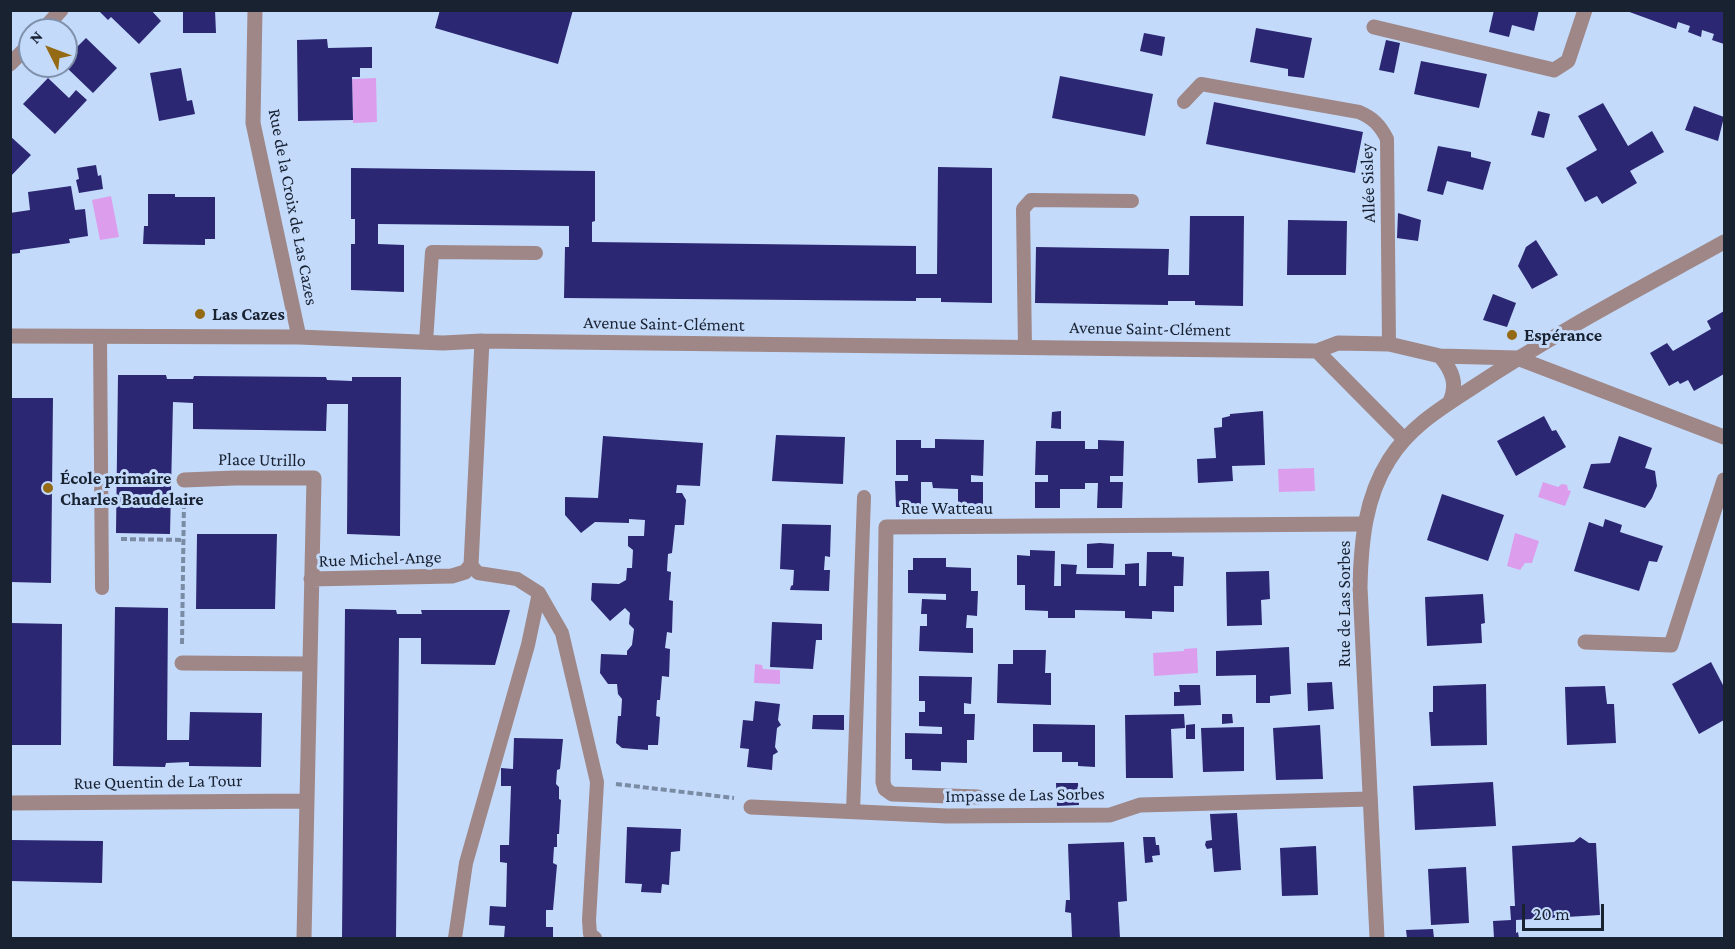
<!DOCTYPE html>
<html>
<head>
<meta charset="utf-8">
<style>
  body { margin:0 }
  #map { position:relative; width:1735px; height:949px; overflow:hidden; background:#c4dafb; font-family:"Crimson Pro",serif }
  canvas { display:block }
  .frame { position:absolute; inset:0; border:12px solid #182231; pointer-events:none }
  .north { position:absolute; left:18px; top:18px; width:60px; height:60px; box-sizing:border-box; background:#c4dafb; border:2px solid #7f90aa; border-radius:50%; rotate:312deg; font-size:16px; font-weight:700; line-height:24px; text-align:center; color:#182231 }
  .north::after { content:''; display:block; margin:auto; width:21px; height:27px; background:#956a15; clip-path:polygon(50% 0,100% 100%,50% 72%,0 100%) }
  .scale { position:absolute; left:1522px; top:904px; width:82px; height:27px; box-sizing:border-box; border:3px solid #182231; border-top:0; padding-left:8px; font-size:18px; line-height:21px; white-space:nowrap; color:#182231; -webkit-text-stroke:4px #c4dafb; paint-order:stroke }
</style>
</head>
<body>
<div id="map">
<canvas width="1735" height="949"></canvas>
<div class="frame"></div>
<div class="north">N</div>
<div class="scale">20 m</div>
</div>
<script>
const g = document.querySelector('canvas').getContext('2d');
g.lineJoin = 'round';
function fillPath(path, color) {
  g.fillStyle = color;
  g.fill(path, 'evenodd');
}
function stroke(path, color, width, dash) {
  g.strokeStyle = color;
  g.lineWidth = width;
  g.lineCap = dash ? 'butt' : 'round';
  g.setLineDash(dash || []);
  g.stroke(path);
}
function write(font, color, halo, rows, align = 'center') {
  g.font = font + ' "Crimson Pro",serif';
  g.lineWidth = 6;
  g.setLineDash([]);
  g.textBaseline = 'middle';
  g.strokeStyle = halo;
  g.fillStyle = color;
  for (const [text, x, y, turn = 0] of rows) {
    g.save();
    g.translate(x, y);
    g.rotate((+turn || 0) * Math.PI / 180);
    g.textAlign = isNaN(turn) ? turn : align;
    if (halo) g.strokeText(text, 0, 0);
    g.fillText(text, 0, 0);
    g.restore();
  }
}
const water = new Path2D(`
  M376,78L377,122L353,123L352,79Z
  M111,196L119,237L100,240L92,200Z
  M1314,468L1315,491L1279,492L1278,469Z
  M1543,482L1558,487L1562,484L1567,485L1568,490L1571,491L1565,506L1538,497Z
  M1515,533L1539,541L1532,563H1525L1520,570L1507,566Z
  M1197,648L1198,673L1154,676L1153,653L1184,651V649Z
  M755,664L762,665L763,669L780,670V684L754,683Z`);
const building = new Path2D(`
  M102,10H151L161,21L139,44L111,17L108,20L100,12Z
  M183,10H215L216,33H183Z
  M440,10H573L558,64L435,28Z
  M1494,10H1539L1534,31L1512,25L1509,37L1489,32Z
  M1624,10H1724V44L1712,40L1714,34L1702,30L1701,37L1688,32L1690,26L1678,22L1676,29Z
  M1256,28L1312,38L1304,78L1288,76V69L1250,62Z
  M1144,33L1165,37L1162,56L1140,51Z
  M86,38L117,68L93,93L66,67V58Z
  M327,39L328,48L372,47V68H360V77H352L353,120L298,121L297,40Z
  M1386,40L1400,43L1394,73L1379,70Z
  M1421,61L1487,74L1479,108L1414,94Z
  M181,68L187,101L192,100L195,114L159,121L150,73Z
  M1060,76L1153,94L1145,136L1052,118Z
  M48,78L69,98L76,90L87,100L55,134L23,104Z
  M1214,102L1363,132L1355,173L1206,144Z
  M1603,103L1628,146L1652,131L1664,152L1630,171L1637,183L1602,204L1597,196L1585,202L1566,168L1597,150L1578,116Z
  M1694,106L1724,117L1718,141L1685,130Z
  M1538,111L1550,114L1544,138L1531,135Z
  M10,136L31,155L10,177Z
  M1438,146L1471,152V157L1491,162L1483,190L1447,181L1443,195L1427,191Z
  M96,165L98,176L101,175L103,189L79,193L76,180L79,179L77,168Z
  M938,167L992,168V303L941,302V298H916V301L564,298L565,247H569V226L378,224V244L404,245V292L351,290V244H355V219H351V168L595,171V221L592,222V242L916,246V274H937Z
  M71,186L75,210L85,209L88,236L69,239L70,243L20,250V253L10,254V213L30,210L28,192Z
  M148,194H175V197H215V239H205V245L143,244L144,226H148Z
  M1398,213L1421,220L1418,241L1397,238Z
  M1190,216H1244L1243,306L1195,305V301H1168V305L1035,303L1036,247L1169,249L1168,275H1189Z
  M1288,220L1347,221L1346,275H1287Z
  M1536,240L1558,275L1532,289L1518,266L1526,247Z
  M1493,294L1516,303L1507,327L1483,320Z
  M1724,311V374L1694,391L1688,380L1680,384L1678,381L1669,386L1650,353L1667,343L1673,351L1711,329L1707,321Z
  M118,375H166L167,379H193L194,376L326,377L327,380L352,381V377H401L400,536L347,534L348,404H327L326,431L193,429V403L173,402L170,534L116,533Z
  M10,398H53L51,583L10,582Z
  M1061,411V429L1051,428L1052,412Z
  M1263,411L1265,465L1232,466L1233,481L1198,483L1197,459L1216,458L1214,428L1222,427V418L1230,416V414Z
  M1544,416L1552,431L1556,430L1566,447L1516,476L1497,441Z
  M776,435L845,437L843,484L772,481Z
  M603,436L703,443L700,486L677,485L676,493H682L686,500L684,525H675L672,553L668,554L667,571L671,572L669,600L673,601L672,633L667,632L665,648L670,649L669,677L662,676L660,700H657L656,716L660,717L658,745H648V750L622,748L616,743L618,716H621L622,699L618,694L617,684H608L600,673L601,654L627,655V651L632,645L634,629L629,624L630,613L625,608L610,621L591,600L592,583L619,584L626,580L627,568H632L633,550L628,546V536H644L645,520L629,519V523L595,522L581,533L565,515V497L598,498Z
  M1619,436L1652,448L1645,468L1655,471L1657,486L1652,498L1645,508L1583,488L1591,464L1610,463Z
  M935,439L984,440L983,476L971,475V482H983V507H958V489L933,488L932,482H921V507H896L895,481H908V475H896V440H921V448H935Z
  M1098,440L1124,441L1123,476H1110V482H1123L1122,508H1097L1098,483H1085V489H1060V508H1035V482H1048V475H1035L1036,441H1085V449H1098Z
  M1442,494L1504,515L1488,561L1427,540Z
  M1605,519L1622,525L1620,532L1663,546L1657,562L1649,561L1639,591L1574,571L1589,522L1603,527Z
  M782,524L831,525L830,557L825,556L824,570H830L829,591L790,590L791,586L793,585L794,570L780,569Z
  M197,534H277L275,609H196Z
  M1100,543L1114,544L1113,568H1087V544Z
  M1030,550L1055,551L1054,586H1061V564L1077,565L1076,574L1125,575V564L1139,563V586H1146L1147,552H1172V556L1184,557L1183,586H1174V612L1152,611V619L1125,618V611L1075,610V618H1048V611L1025,610V585H1017V555L1030,556Z
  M913,558H946V567L971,568V591H978L977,616L967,615L966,628H973V653L919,651L920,626H927V614H921L922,599L946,600V594L908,593V570H913Z
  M1269,571L1270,599L1261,600L1262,625L1227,626L1226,572Z
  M1483,594L1485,623L1481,624L1482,643L1427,646L1425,597Z
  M115,607L168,608L167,740H189L190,712L262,713L261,767L189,766V762L166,763L165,767L113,766Z
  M345,609L396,610L397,614H422L421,610H510L495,665L421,664V638H399L396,938H342Z
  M772,622L822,624V640H816L813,669L770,667Z
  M10,623L62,624L61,745H10Z
  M1289,647L1291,694L1270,696V703H1256V675L1216,676V651Z
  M1013,650H1046L1045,673H1051V705L997,703L998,664H1013Z
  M1711,662L1724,687V720L1699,734L1672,684Z
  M919,676L972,677L971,704L964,703V714H975L974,740H967V763L941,762V771L912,770V759H905V733L942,734V727L919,726V712H925V701H919Z
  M1332,682L1334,709L1308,711L1307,683Z
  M1486,684L1487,745L1431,746L1429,712H1433V686Z
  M1179,685H1200L1201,705L1174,706V692H1180Z
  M1605,686L1607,704H1614L1616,743L1567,745L1565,687Z
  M755,701L780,704L778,720L781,725L777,728L775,747L778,752L773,755L772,770L747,767L749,749L740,748L743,720L753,721Z
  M1184,714L1185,728L1171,729L1173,778H1126L1125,715Z
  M1222,714H1232L1233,723L1222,724Z
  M813,715H844V730L812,729Z
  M1033,724L1095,725V767L1078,766V762H1062V752H1033Z
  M1195,724V739H1186V725Z
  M1320,725L1323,779L1276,780L1273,728Z
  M1244,727V771L1203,772L1201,728Z
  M514,738L563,739L560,769L557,770L556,784L559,787V799L561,800L559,834H557V847H554L553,863L557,865L553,910H546V927H553V938H504L505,926L489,925L490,906L506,907L507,863L500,862V845H509L511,786H501V768L513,769Z
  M1493,782L1496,826L1415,830L1413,786Z
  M1056,783H1078L1079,805L1057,806Z
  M1237,813L1241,870L1214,872L1212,848L1207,849L1205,845L1206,841L1212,840L1210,814Z
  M627,827L681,829L680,851L671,852L669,885L662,884L661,893L641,892L642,884L625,883Z
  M1143,837H1155L1156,845H1159L1160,855L1152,856L1153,862L1145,863Z
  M1580,837L1589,843H1596L1600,915L1516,920V933L1518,932L1519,938H1494L1493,921L1511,920L1510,906H1515L1512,846L1574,842Z
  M10,840L103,841L102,883L10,881Z
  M1124,842L1127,901L1118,902L1120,938H1072L1071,913L1065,912L1066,900H1070L1068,844Z
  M1316,846L1318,895L1282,896L1280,848Z
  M1466,867L1469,923L1431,925L1428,869Z
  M1433,929L1434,938H1407L1406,930Z`);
const path = new Path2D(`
  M121,539L183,540
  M182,644L184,499
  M616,784L734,798`);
const service = new Path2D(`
  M1184,102L1201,84L1359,112C1373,118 1380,125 1387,139L1389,344
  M100,337L102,588
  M426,342L432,252L536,253
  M1025,348L1023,209L1031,200L1132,201
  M471,565L478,573L517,579L539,593L562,633L597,782L589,920L590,934L595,938
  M853,812L864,497
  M455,938L466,863L528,645L539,593`);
const minor = new Path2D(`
  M255,10L253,123L299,337
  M1374,27L1554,70L1568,61L1585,10
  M43,30L61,10
  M10,64L30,44
  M10,336L299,337L443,343L482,341L1317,351L1338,343L1389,344L1440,356L1517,358L1724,437
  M1317,351L1404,439
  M1440,356C1452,370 1458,384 1450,402
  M184,480L235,478H314L304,938
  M311,579L452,576L465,572L471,565L482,341
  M1585,642L1671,645L1724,480
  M182,663L308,664
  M978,797L892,794L885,789L883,782L886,527L1364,524
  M10,803L307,801
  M751,807L947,816L1110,815L1140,805L1370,799`);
const tertiary = new Path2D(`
  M1377,938L1360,587C1361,542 1365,498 1389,460C1410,426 1443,407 1475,386C1555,333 1641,288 1724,242`);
const markers = [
  [200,314,6,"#956a15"],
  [1512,335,6,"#956a15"],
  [48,488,6,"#956a15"]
];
const streetNames = [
  ["Allée Sisley",1368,183,-92],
  ["Rue de la Croix de Las Cazes",293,207,79],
  ["Avenue Saint-Clément",664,324,1],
  ["Avenue Saint-Clément",1150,329,1],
  ["Place Utrillo",262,460,1],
  ["Rue Watteau",947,508],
  ["Rue Michel-Ange",380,559,-2],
  ["Rue de Las Sorbes",1344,604,-90],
  ["Rue Quentin de La Tour",158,782,-1],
  ["Impasse de Las Sorbes",1025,795,-1]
];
const poiNames = [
  ["Las Cazes",212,314],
  ["Espérance",1524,335],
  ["École primaire",60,478],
  ["Charles Baudelaire",60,499]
];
fillPath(water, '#dc9eec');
fillPath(building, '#2b2773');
stroke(path, '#7a8ba4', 4, [6, 3]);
stroke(service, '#9e8786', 14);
stroke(minor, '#9e8786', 15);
stroke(tertiary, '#9e8786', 15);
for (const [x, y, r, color] of markers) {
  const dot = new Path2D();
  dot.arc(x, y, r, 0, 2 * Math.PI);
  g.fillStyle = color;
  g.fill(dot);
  stroke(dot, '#c4dafb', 2);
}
write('18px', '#182231', '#c4dafb', streetNames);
write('bold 18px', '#182231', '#c4dafb', poiNames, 'left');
</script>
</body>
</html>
